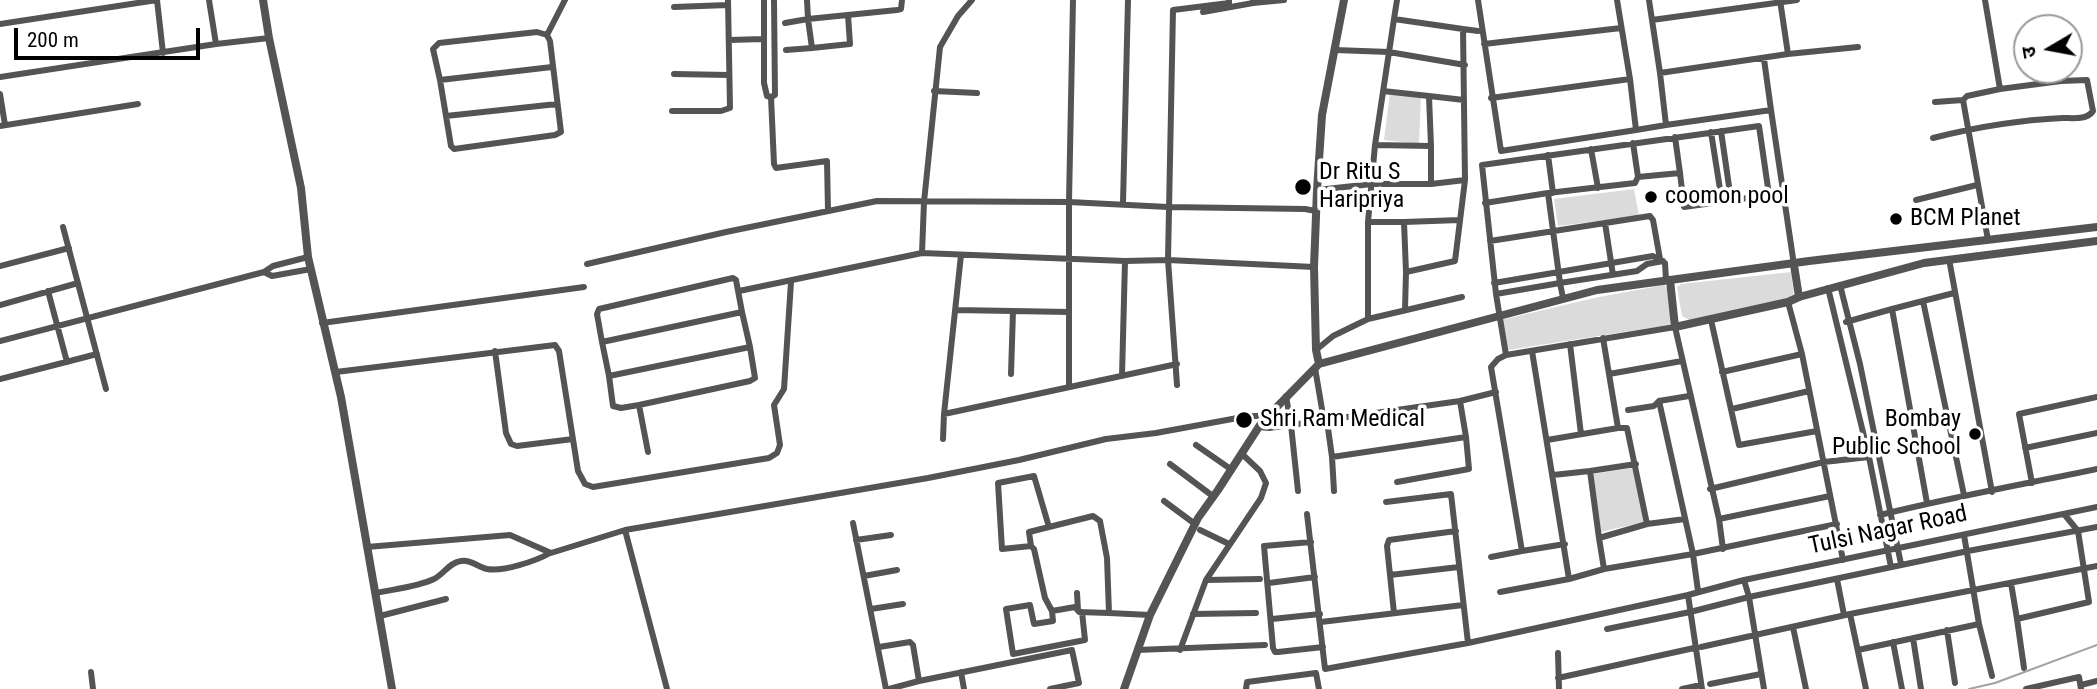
<!DOCTYPE html>
<html>
<head>
<meta charset="utf-8">
<style>
  body { margin:0 }
  #map { position:relative; width:2097px; height:689px; overflow:hidden; background:#fff; font-family:"Roboto Condensed","Noto Sans Devanagari",sans-serif }
  canvas { display:block }
  .north { position:absolute; left:2013px; top:14px; width:70px; height:70px; box-sizing:border-box; background:#fff; border:2px solid #999; border-radius:50%; rotate:260deg; font-size:19px; font-weight:700; line-height:28px; text-align:center; color:#000 }
  .north::after { content:''; display:block; margin:auto; width:24px; height:32px; background:#000; clip-path:polygon(50% 0,100% 100%,50% 72%,0 100%) }
  .scale { position:absolute; left:14px; top:28px; width:186px; height:32px; box-sizing:border-box; border:4px solid #000; border-top:0; padding-left:9px; font-size:21px; line-height:24px; white-space:nowrap; color:#000; -webkit-text-stroke:5px #fff; paint-order:stroke }
</style>
</head>
<body>
<div id="map">
<canvas width="2097" height="689"></canvas>
<div class="north">उ</div>
<div class="scale">200 m</div>
</div>
<script>
const g = document.querySelector('canvas').getContext('2d');
g.lineJoin = 'round';
function fillPath(path, color) {
  g.fillStyle = color;
  g.fill(path, 'evenodd');
}
function stroke(path, color, width, dash) {
  g.strokeStyle = color;
  g.lineWidth = width;
  g.lineCap = dash ? 'butt' : 'round';
  g.setLineDash(dash || []);
  g.stroke(path);
}
function write(font, color, halo, rows, align = 'center') {
  g.font = font + ' "Roboto Condensed",sans-serif';
  g.lineWidth = 7;
  g.setLineDash([]);
  g.textBaseline = 'middle';
  g.strokeStyle = halo;
  g.fillStyle = color;
  for (const [text, x, y, turn = 0] of rows) {
    g.save();
    g.translate(x, y);
    g.rotate((+turn || 0) * Math.PI / 180);
    g.textAlign = isNaN(turn) ? turn : align;
    if (halo) g.strokeText(text, 0, 0);
    g.fillText(text, 0, 0);
    g.restore();
  }
}
const green = new Path2D(`
  M1390,92L1421,96L1419,144L1384,140Z
  M1634,189L1639,216L1558,226L1554,199Z
  M1791,272L1794,297L1691,321L1682,316L1677,287L1681,284Z
  M1664,285L1668,289L1672,320L1669,325L1508,350L1501,320L1594,298Z
  M1633,468L1644,522L1601,532L1593,474Z`);
const stream = new Path2D(`
  M1969,689L1995,683L2097,645`);
const minor = new Path2D(`
  M157,0L163,53
  M764,0V83L767,96L771,97L775,95L774,0
  M807,0L808,19L897,10L901,9L902,0
  M1478,0L1501,151L1636,130L1630,79
  M1649,0L1652,20
  M1253,3L1284,0
  M674,7L728,5
  M1203,12L1253,3V0
  M1394,19L1397,0
  M785,23L808,19L812,48L786,50
  M0,24L157,0
  M1463,29L1478,31
  M547,35L565,0
  M729,40L764,39
  M216,44L269,38
  M1484,44L1621,28
  M812,48L850,44L848,15
  M1335,50L1389,52L1465,65
  M1788,54L1858,47
  M1764,59L1771,110L1666,125L1660,73L1788,54L1780,0
  M552,67L440,80L433,49L439,43L537,32L547,35L550,41L561,132L555,135L454,149L451,146L446,116L557,104
  M1660,73L1652,20L1797,0
  M674,74L729,75
  M0,77L216,44L209,0
  M440,80L446,116
  M934,91L977,93
  M1383,91L1429,96
  M0,94L5,125
  M771,97L774,164L776,168L827,161L828,211
  M1491,98L1630,79L1617,0
  M1963,100L1988,240
  M1935,102L1963,100L1967,96L2000,89L1985,0
  M1771,110L1794,265
  M672,111H721L730,108L728,0
  M0,126L138,104
  M1636,130L1666,125
  M1721,131L1731,200
  M1711,132L1722,202
  M1675,137L1680,173
  M1933,138C1976,127 2019,120 2063,118C2074,118 2087,120 2093,111L2087,80L2061,81L2000,89
  M1633,143L1638,177
  M1431,146V184
  M1591,149L1598,188
  M1548,155L1553,193
  M1317,190L1372,184H1431L1465,180L1463,29L1394,19L1375,145L1431,146L1429,96L1464,100
  M1916,200L1977,185
  M1123,203L1128,0
  M1485,203L1548,193
  M1368,222H1404L1406,272L1455,261L1465,180
  M1404,222L1460,220
  M1605,223L1613,275
  M63,227L106,389
  M1490,241L1650,216L1653,220L1660,259
  M922,253L924,202L940,47L958,16L972,0
  M308,257L273,266L264,272L272,276L311,269
  M1949,259L1992,492
  M587,264L726,232L877,201L1069,202L1168,207L1305,209L1316,211
  M0,266L69,248
  M1494,283L1653,256L1665,263L1666,280
  M1840,285L1860,364L1901,564
  M1828,288L1869,457L1891,567
  M48,291L67,362
  M739,291L922,253L1125,261L1168,260L1314,267
  M1496,294L1482,165L1759,126L1769,195
  M1563,298L1560,283L1637,271L1647,264L1663,261
  M1923,301L1954,293
  M1788,302L1802,354L1843,560
  M0,305L78,283
  M1892,309L1923,301L1964,495
  M955,310L1013,311
  M1405,310L1406,272
  M742,312L736,280L733,278L599,309L597,314L602,342L742,312L750,347L609,376L613,406L621,408L639,405L750,381L755,378L750,347
  M1368,319L1462,297
  M1711,320L1739,445L1817,431
  M1846,322L1892,309L1927,503
  M322,323L584,287
  M1603,338L1609,374L1682,361
  M0,341L264,272
  M602,342L609,376
  M1570,344L1581,434
  M1316,350L1333,336L1368,319V222L1375,145
  M495,351L506,433L511,444L517,446L573,439
  M1532,351L1569,579
  M1506,355L1496,294L1560,283L1548,193L1635,183L1638,177L1680,173L1684,207L1783,193
  M1315,368L1324,421
  M336,372L555,345L559,351L578,471L585,484L593,487L769,458L777,453L780,445L774,405L784,389L791,282
  M1722,372L1802,354
  M1011,374L1013,311L1069,312
  M1609,374L1618,428H1627L1647,524
  M1122,376L1125,261
  M0,379L97,354
  M1177,385L1168,260L1173,10L1229,3V0
  M1069,387V202L1073,0
  M1689,396L1659,401L1693,554L1837,524
  M639,405L648,452
  M1732,409L1809,391
  M1628,410L1654,406L1659,401
  M944,414L1177,364
  M1327,421L1332,457
  M1259,427L1269,428L1291,425L1286,396
  M943,439L944,414L961,255
  M1547,440L1618,428
  M1196,445L1232,470
  M2025,448L2097,433
  M1170,464L1214,497
  M1590,471L1636,464
  M1553,475L1590,471L1599,538
  M1397,482L1469,469L1466,437
  M2032,483L2019,414L2097,397
  M1710,489L1824,462L1869,457
  M1298,491L1291,425L1460,401L1496,392
  M1334,491L1332,457L1466,437L1460,401
  M1164,501L1195,524
  M1386,502L1451,494L1468,643
  M1307,514L1325,669L1468,643L1688,595L1702,689
  M1880,515C1952,497 2025,484 2097,469
  M1685,519L1647,524L1599,538L1604,569L1693,554L1698,591
  M1719,519L1830,496
  M853,523L886,689
  M625,530L928,478L1019,460L1106,439L1156,433L1243,417L1268,415
  M1200,530L1229,544
  M1964,535L1979,624L1992,676
  M856,540L891,535
  M1311,542L1264,546L1273,648L1275,652H1278L1323,647
  M1031,546L1029,532L1049,527
  M367,547L510,535L551,553L625,530L667,689
  M1522,551L1565,544
  M1491,557L1522,551L1491,367L1498,359L1506,355L1675,327L1719,519L1723,549
  M1390,575L1387,546L1389,540L1456,531
  M864,576L897,570
  M1837,579L1844,615
  M1206,580L1261,498L1266,483L1260,471L1242,454
  M1269,583L1315,577
  M2011,583L2017,619
  M1500,592L1569,579L1604,569
  M376,593C394,589 417,587 434,579C444,574 450,562 461,561C470,559 478,567 487,569C503,572 536,561 550,553
  M1077,593L1078,610
  M1688,595L1744,580L2097,507
  M871,609L903,604
  M1052,611L1053,621L1034,624L1030,605L1006,609L1013,654L1085,640L1082,612
  M1109,613L1079,612L1075,607L1052,611L1045,598L1034,549L1031,546L1002,549L998,483L1034,476L1049,527L1093,516L1100,521L1107,558L1109,613L1150,615
  M1394,613L1390,575L1459,567
  M1193,614L1256,613
  M380,616L446,599
  M1272,619L1320,614
  M1321,622L1463,605
  M1793,627L1806,689
  M1607,629L1690,612L1749,597L1744,580
  M1947,630L1955,683
  M1913,638L1921,689
  M1893,642L1902,689
  M879,647L910,642L913,645L919,681
  M1701,647L1850,614
  M1137,650L1265,645
  M1180,650L1206,580L1260,579
  M1858,650L1979,624
  M1558,653L1559,689
  M2024,668L2017,619L2089,602L2078,531L2064,514
  M91,672L93,689
  M961,672L964,689
  M1558,678L1694,648
  M1710,684L1761,674
  M2081,685L2097,681
  M889,689L919,681L1072,650L1079,683L1050,689
  M1246,689L1247,682L1316,673L1319,689
  M1682,689L1701,685
  M1764,689L1749,597L1968,551L2097,527
  M1866,689L1850,614L2097,566
  M2026,689L2079,677L2081,689`);
const tertiary = new Path2D(`
  M263,0L269,38L301,188L308,257L341,397L392,689
  M1794,265L1799,297
  M1670,280L1675,327L1788,302L1799,297L1924,263L2097,241
  M1319,364L1316,350L1314,267L1317,190L1322,115L1344,0
  M1124,689L1150,615L1198,518L1218,490L1262,422L1319,364L1597,290L1809,261L2097,227`);
const markers = [
  [1303,187,9,"#000"],
  [1651,197,7,"#000"],
  [1896,219,7,"#000"],
  [1244,420,9,"#000"],
  [1975,434,7,"#000"]
];
const poiNames = [
  ["Dr Ritu S",1319,173],
  ["Haripriya",1319,201],
  ["coomon pool",1665,197],
  ["BCM Planet",1910,219],
  ["Shri Ram Medical",1260,420],
  ["Bombay",1961,420,"right"],
  ["Public School",1961,448,"right"]
];
const streetNames = [
  ["Tulsi Nagar Road",1888,531,-12]
];
fillPath(green, '#dbdbdb');
stroke(stream, '#a2a2a2', 2);
stroke(minor, '#545454', 6);
stroke(tertiary, '#545454', 8);
for (const [x, y, r, color] of markers) {
  const dot = new Path2D();
  dot.arc(x, y, r, 0, 2 * Math.PI);
  g.fillStyle = color;
  g.fill(dot);
  stroke(dot, '#fff', 2.5);
}
write('24px', '#000', '#fff', poiNames, 'left');
write('24px', '#000', '#fff', streetNames);
</script>
</body>
</html>
